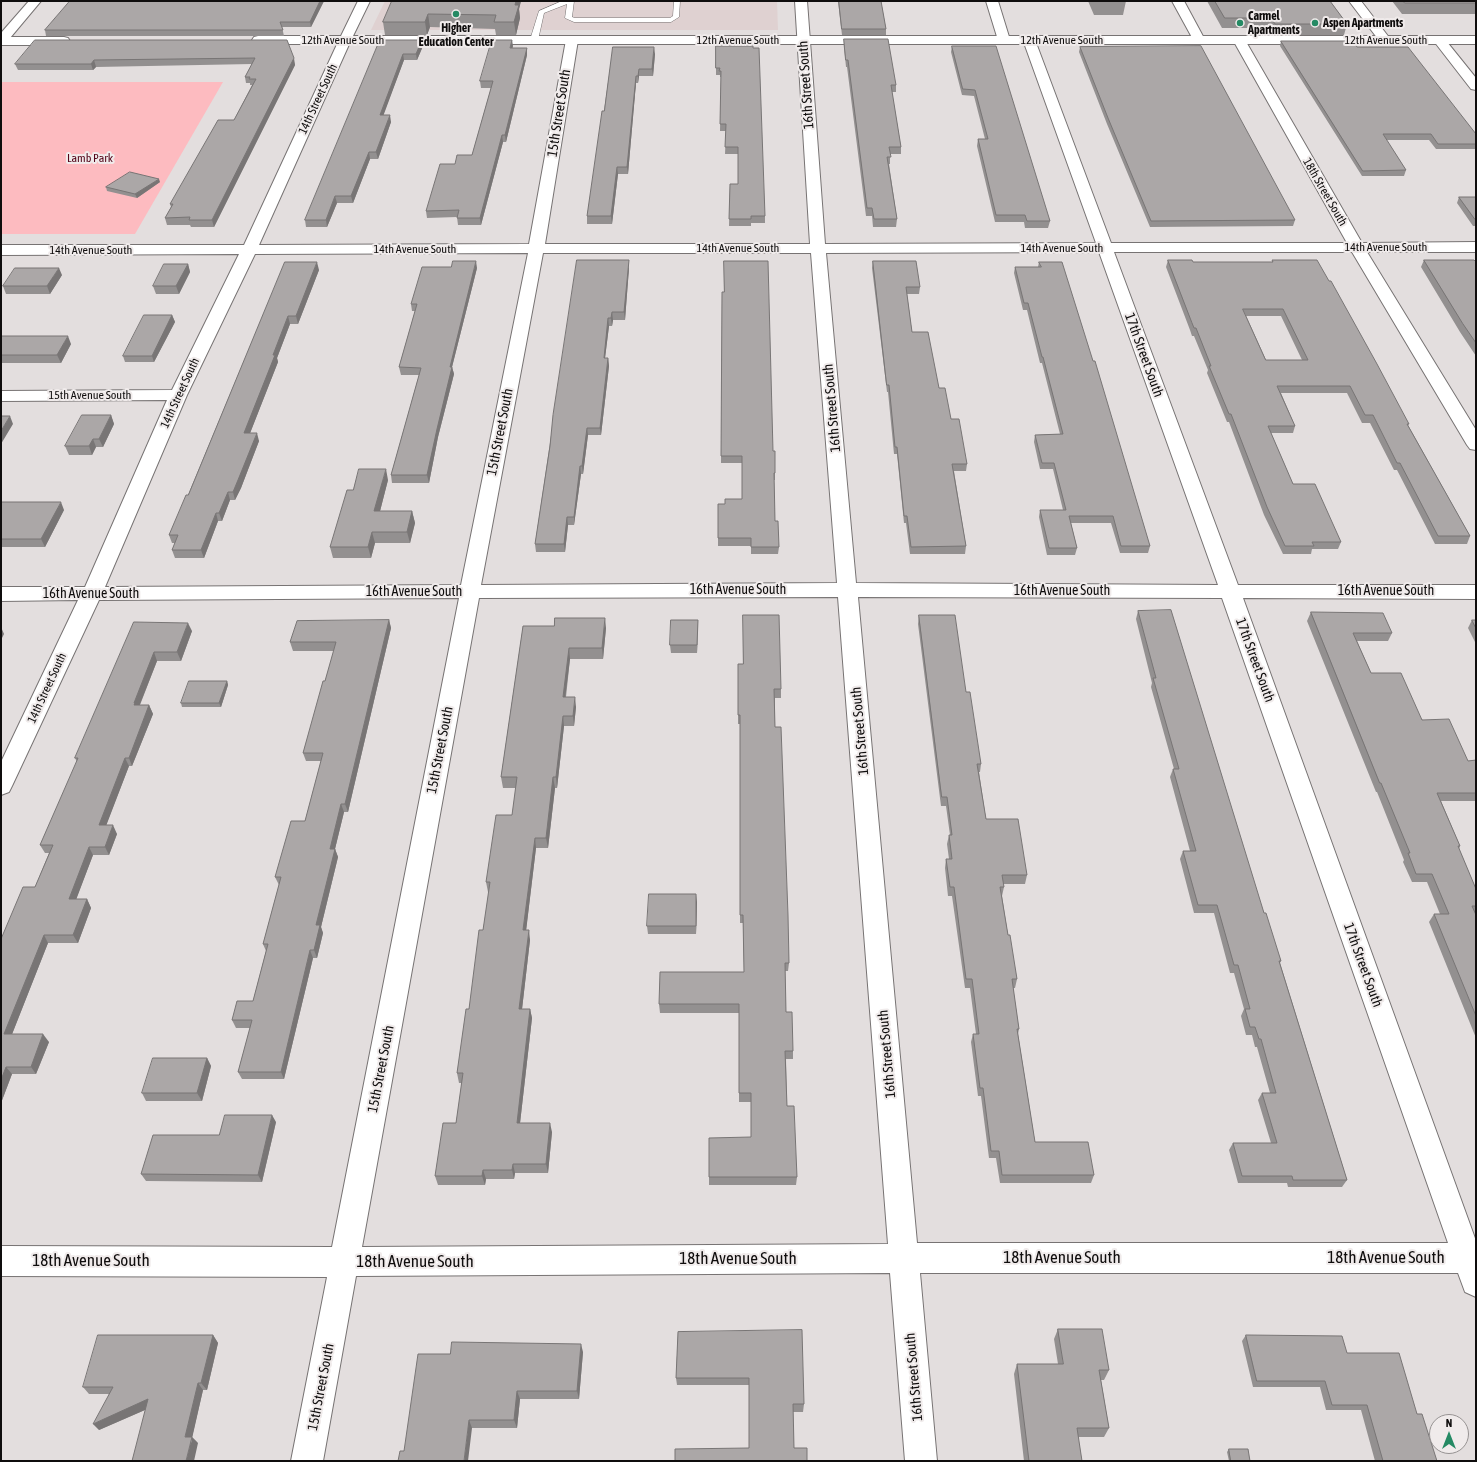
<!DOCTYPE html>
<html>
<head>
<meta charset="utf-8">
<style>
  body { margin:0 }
  #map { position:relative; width:1477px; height:1462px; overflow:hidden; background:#e3dede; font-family:"Asap Condensed",sans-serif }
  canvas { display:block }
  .frame { position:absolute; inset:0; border:2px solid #0f0d0d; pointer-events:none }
  .north { position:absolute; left:1429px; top:1414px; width:40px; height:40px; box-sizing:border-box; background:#f0ebeb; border:1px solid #969292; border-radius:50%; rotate:0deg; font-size:11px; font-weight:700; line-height:16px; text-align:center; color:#0f0d0d }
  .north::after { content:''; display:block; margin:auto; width:14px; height:18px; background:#258a64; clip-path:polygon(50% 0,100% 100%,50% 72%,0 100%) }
</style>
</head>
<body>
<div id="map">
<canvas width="1477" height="1462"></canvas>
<div class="frame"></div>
<div class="north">N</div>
</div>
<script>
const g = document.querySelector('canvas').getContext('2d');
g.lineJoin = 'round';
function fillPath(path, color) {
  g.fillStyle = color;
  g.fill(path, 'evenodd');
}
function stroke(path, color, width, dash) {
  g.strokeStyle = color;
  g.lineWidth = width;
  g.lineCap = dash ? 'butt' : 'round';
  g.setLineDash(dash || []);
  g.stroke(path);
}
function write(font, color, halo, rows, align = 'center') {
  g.font = font + ' "Asap Condensed",sans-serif';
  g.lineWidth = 4;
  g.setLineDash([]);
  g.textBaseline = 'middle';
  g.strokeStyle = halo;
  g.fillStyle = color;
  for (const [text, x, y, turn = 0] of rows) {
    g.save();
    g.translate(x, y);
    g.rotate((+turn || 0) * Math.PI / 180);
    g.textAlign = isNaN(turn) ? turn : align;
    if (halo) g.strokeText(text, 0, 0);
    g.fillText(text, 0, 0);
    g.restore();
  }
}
const built = new Path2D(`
  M385,1H777L778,30H371Z`);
const green = new Path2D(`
  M1,82H223L135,234H1Z`);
const service = new Path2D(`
  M562,1H574L572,17L575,18H670L673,16L674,1H680L679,17L671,22H574L565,18L567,4L544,13L538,40L537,42H531L530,40L539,11Z`);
const minor = new Path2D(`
  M29,1H41L5,44L1,45V33Z
  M795,1H807L825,244L1096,243L1023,40L1025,37H1033L1035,40L1111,243H1347L1233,40L1235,37H1243L1245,40L1362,243L1476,242V252H1367L1476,430V450L1470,449L1467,445L1352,252H1114L1238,585H1476V599L1243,598L1476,1241V1297L1465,1292L1458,1273H920L937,1461H905L890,1273L356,1276L323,1461H291L327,1277L1,1276V1246L332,1247L459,598L99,600L12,786L9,792L1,795V762L78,600L1,601V587H85L167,400L1,401V391L172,390L239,254L1,255V245H244L339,40L341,37H349L351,40L259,245L529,244L566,40L568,37H576L578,40L545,244H810ZM1099,252L1218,585L856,583L826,253ZM528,253L461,585L105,587L187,395L255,254ZM543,253H811L837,583L481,585ZM838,597L888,1244L362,1247L479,598ZM858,597L1222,598L1448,1243H917Z
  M986,1H998L1010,40L1008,43H1000L998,40Z
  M1172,1H1184L1205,40L1203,43H1195Z
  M1349,1H1361L1391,40L1389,43H1381Z
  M1439,36L1443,37L1476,78V90L1471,89L1433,40L1435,37Z`);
const tertiary = new Path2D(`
  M358,1H370L353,36H1476V44H258L254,43L252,40L254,37L258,36H341Z
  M1,37H64L68,38L70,41L68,44L64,45H1Z`);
const wall = new Path2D(`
  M70,1H324L311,27H282L284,36H46L45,30Z
  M392,1H521L519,9L520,18L516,35H496L495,29L430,27L427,35H385L383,22Z
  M838,1H881L886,29V35H842Z
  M1088,1H1126L1123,15H1094Z
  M1207,1H1330L1347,24L1344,35H1273L1268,28H1222Z
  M1392,1H1476V14H1402Z
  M844,39L896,85V92H892L901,147V154H890V164H889L897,219L896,227H873L872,216H866L847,67H846L844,46Z
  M287,40L295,65L214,227H191L190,225H167L165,218L171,207L170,204L234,120L252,85H250V83H246L245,77L252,64L96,67L93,70H18L15,64Z
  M380,40H422L423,46L417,60H404L383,115L391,122L378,159H370L353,203H337L327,227H306L305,220Z
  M1281,41L1357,47L1476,134V149H1436L1429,140H1386L1406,170L1404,176H1362L1280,46Z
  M513,46L512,48H527V55L506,142H503L481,225H458L457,217L427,218L426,211L455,164L472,155L491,88H481L480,81Z
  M716,46L765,216V223H751V226H729L730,184H738V154H725L726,131H720L721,77H720V75H716Z
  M952,46L1050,221L1048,228H1025L1024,222H995L977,146L978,139H985L974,96L962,95L951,52Z
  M613,47L655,54L653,76H639L638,83H636L628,174H618L612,224H587V216L604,111Z
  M1080,47L1295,220L1293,226L1150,227L1107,124L1079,52Z
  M160,182L137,198L107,191L106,187Z
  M1459,197H1476V226H1473L1457,203Z
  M577,260L629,268L625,320H613L612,326H609L605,358H608L609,366L601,435H588L583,474H581L574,525H568L565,552H536L535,544Z
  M1168,260L1193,262H1272V260L1409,424L1408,425L1470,536L1467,544H1435L1397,470H1394L1370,423H1362L1347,393H1281L1295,426L1293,433H1271L1293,484L1341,542L1338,549H1312L1311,554H1283L1264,515L1229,422H1227L1207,373L1208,370L1194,336H1192L1190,330L1166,267ZM1246,316H1281L1302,360H1266Z
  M1424,260L1476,262V356L1460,332L1421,267Z
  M873,261L920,287L919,294H907L912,332L939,388L967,464L966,471H954L966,546L965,554H910L906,523H904L897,454H894L888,392H887L872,268Z
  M285,262L319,270L298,324H290L277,358L278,362L250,433L259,441L241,488L235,500H230L222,521H218L204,558H175L172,550L175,543H172L169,535L188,495Z
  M1039,262L1150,546L1148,553H1120L1111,523H1071L1077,548L1075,555H1047L1039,517L1040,510H1063L1053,469H1040L1034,442L1035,435L1060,434L1042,363H1040L1027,310H1023L1014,273L1015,267H1038Z
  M188,264L190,272L179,294H156L153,286Z
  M477,268L452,367L454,374L438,437L429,483H392L391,475L419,375H401L399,367L415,311H412L411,304Z
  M62,275L50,294H6L3,286Z
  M722,292L773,451L775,473V480H774L775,521L779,547L778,554H751V546H718V504H725L742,499V463H721Z
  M172,315L175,322L154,362H125L123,356Z
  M1,336L71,344L61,363H1Z
  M111,415L114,424L103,447H96L92,455H69L65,446Z
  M388,480L380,511H412L415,523L410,543H375L371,558H333L330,547L353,490Z
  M1,502L64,510L45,547H1Z
  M1138,611L1264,913L1281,961L1280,963L1347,1180L1342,1187H1288L1287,1183H1238L1229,1150L1233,1143H1271L1258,1100L1262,1093H1270L1257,1047H1255L1252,1035H1246L1241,1016L1244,1009L1234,973H1230L1214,913H1194L1180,859L1183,851H1190L1170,777L1173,769H1174L1151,687L1152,683L1136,619Z
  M1311,612L1392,633L1388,641H1357L1371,673L1468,761L1476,760V801H1441L1460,846L1459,849L1476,889V1038L1429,922L1434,914H1440L1427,882H1412L1403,862L1404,860L1377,792H1376L1307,621Z
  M919,615L966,692L981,764L980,772H979L986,819L1027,875L1025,884H1003L1004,887L1002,896L1008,935L1017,979L1015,988H1013L1019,1029L1018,1034L1035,1142L1094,1175L1091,1183H1000L996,1158H989L981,1096H978L971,1042L973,1034H976L970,988H965L952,896H948L945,868L946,859H949L947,844L949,835H950L946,806H941L918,624Z
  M389,620L391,628L348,812H344L335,849L338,857L321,927L323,933L317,958H313L284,1079H242L238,1072L250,1028H236L232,1020L253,1001L266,951L263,944L279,885L275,877L305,821L321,761H306L303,753L325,681L334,651H293L290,642Z
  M698,620L697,653H671L670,645Z
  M1472,620H1476V644L1468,628Z
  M134,622L192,631L181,661H157L140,705H149L153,714L132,766H129L106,825L117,834L109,855H93L76,899H87L91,908L78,943H48L12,1034L49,1042L36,1074H12L1,1103V939L35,887L49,853H45L40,845L77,762L75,758Z
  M523,626L606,628L603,659H570L566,697L576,707L574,726H564L557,788H555L548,848H536L526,930L530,940L522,1009H530L532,1018L520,1123L552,1132L548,1173H515L514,1179H486L485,1185H438L435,1176L456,1123L462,1083H459L457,1073L469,1009L483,930L489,892H488L486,882L512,815L516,788H503L501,777Z
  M738,664L781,689V698H775V727L789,963L788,971H785L786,1012L793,1051V1059H786L787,1106L797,1177L796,1185H709V1177L751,1137V1102H739V1013H660L659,1004L744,972L743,923H740V724H738Z
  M227,681L228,685L221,707H182L181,703Z
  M697,902L696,934H648L647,926Z
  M207,1058L211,1066L202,1101H146L142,1093Z
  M276,1122L262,1182L146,1181L141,1174Z
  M1058,1329L1109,1370L1104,1380H1101L1109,1428L1104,1437H1078L1082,1461H1024L1014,1374L1017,1364H1058L1054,1339Z
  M678,1332L804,1404L803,1412H793L794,1448H749V1385H677L676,1378Z
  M213,1335L218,1343L207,1390H203L192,1437L198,1443L145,1410L99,1430L109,1394H89L83,1387Z
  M1246,1335L1347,1353L1417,1414L1437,1461H1375L1361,1410H1326L1320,1387H1253L1242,1341Z
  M583,1352L579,1399H520L517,1428H472L404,1451L450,1354Z
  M1229,1449L1250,1461H1229L1227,1452Z`);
const shadedWall = new Path2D(`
  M320,1H324L311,27L310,22Z
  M516,1H521L519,9L520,18L516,35L514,22L515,5Z
  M428,14L430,27L427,35L425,22Z
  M422,40L423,46L417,60L416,54Z
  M512,40L513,46L511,55L510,48Z
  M654,47L655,54L653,76L652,69Z
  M527,48V55L506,142L505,135Z
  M403,54L404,60L381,122L380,115Z
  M294,58L295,65L214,227L212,220Z
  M94,60L96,67L93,70L91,64Z
  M639,69V76L638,83V76Z
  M636,76V83L628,174L627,167Z
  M390,115L391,122L378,159L376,152Z
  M502,135L503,142L481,225L480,218Z
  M369,152L370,159L353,203L351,196Z
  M617,167L618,174L612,224L611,216Z
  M159,179L160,182L137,198L135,194Z
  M335,196L337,203L327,227L326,220Z
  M629,260V268L625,320L624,312Z
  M476,261L477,268L452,367L454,374L438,437L429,483L427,475L450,367Z
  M317,262L319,270L298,324L296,316Z
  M188,264L190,272L179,294L176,286Z
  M59,268L62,275L50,294L47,286Z
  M612,312L613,320L612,326L611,318Z
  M172,315L175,322L154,362L152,356Z
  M288,316L290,324L277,358L278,362L247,441L244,433L273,355Z
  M608,318L609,326L604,366V358Z
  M68,336L71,344L61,363L57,355Z
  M608,358L609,366L601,435L600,428Z
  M111,415L114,424L103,447L99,439Z
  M10,416L13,424L1,444V431Z
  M587,428L588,435L583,474L582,466Z
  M257,433L259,441L241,488L235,500L233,492Z
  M93,439L96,447L92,455L89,446Z
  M580,466L581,474L574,525V517Z
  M386,469L388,480L377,523L374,511Z
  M228,492L230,500L222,521L219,513Z
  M61,502L64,510L45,547L41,539Z
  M412,511L415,523L410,543L407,532Z
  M216,513L218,521L204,558L201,550Z
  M567,517L568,525L565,552L564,544Z
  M372,532L375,543L371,558L368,547Z
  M605,618L606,628L603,659L602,648Z
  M389,620L391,628L348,812L345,804Z
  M698,620V628L697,653V645Z
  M188,623L192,631L181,661L177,652Z
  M1,627L4,634L1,640Z
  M569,648L570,659L564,707L563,697Z
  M154,652L157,661L138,709L134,705V703Z
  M227,681L228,685L221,707L219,703Z
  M575,697L576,707L574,726L573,716Z
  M149,705L153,714L132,766L129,758Z
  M563,716L564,726L557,788L556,777Z
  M125,758L129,766L103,834L99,825Z
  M553,777L555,788L548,848L546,838Z
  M341,804L344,812L335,849L338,857L321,927L323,933L317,958L314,950L316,925L330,849Z
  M113,825L117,834L109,855L105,847Z
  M535,838L536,848L525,940L523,930Z
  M89,847L93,855L73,908L69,899Z
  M696,894L697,902L696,934Z
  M87,899L91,908L78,943L73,935Z
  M529,930L530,940L521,1018L519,1009Z
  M44,935L48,943L9,1042L4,1034Z
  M310,950L313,958L284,1079L281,1072Z
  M530,1009L532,1018L519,1132L517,1123Z
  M43,1034L49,1042L36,1074L31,1067Z
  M207,1058L211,1066L202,1101L197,1093Z
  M6,1067L12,1074L1,1103V1080Z
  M272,1115L276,1122L262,1182L258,1175Z
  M550,1123L552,1132L548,1173L546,1164Z
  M513,1164L515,1173L514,1179L512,1170Z
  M483,1170L486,1179L485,1185L482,1176Z
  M213,1335L218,1343L207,1390L201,1383Z
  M581,1344L583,1352L579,1399L577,1391Z
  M198,1383L203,1390L191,1443L185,1437Z
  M517,1391L520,1399L517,1428L514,1420Z
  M148,1399L154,1406L99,1430L93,1424Z
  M469,1420L472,1428L468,1461H464Z
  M192,1437L198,1443L194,1461H186Z`);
const building = new Path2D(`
  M70,1H320L310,22H280L283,30H45Z
  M392,1H516L515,5H519L514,22H494L496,15L428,14L425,22H383Z
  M839,1H881L886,29H842Z
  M1215,1H1330L1347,24H1275L1271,18H1225Z
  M1403,1H1476V3H1405Z
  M844,39H888L896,85H891L901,147H889L891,157H887L897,219H874L872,208H867L848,60H846Z
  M35,40H287L294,58L212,220H189L190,217L165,218L173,204H170L218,120H234L256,79H249L250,77H245L255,58L94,60L91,64H15Z
  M380,40H422L416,54H403L380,115H390L376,152H369L351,196H335L326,220H305Z
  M492,40H512L510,48H527L505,135H502L480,218H457L459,210L426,211L440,164H455L457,155H472L493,81H480Z
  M1281,41H1353L1357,47H1408L1476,134V144H1438L1431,134H1383L1406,170L1363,171Z
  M716,46H753V48H759L765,216H751V219H729L730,184H738V147H725L726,124H720L721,71H719L720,68H716Z
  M952,46H996L1050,221H1027L1025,215H996L978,139H988L975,90L963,89Z
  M1201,46L1295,220L1151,221L1108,118L1080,47Z
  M613,47H654L652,69H639L638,76H636L627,167H617L611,216H587L602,111H604Z
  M130,172L159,179L135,194L106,187Z
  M1459,197H1476V219H1475Z
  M577,260H629L624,312H612L611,318H608L604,358H608L600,428H587L582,466H580L574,517H567L564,544H535L550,446L553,415Z
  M1168,260H1192L1193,262H1273L1272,260H1317L1329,281H1331L1377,364L1409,424H1407L1470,536H1438L1400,463H1397L1373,415H1365L1350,386H1277L1295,426H1268L1293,484H1315L1341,542H1312L1314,546H1285L1267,507L1231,414H1229L1209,366H1211L1196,328H1194L1192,323ZM1243,309H1283L1308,360H1266Z
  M1424,260H1474L1476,262V343L1463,324Z
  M453,261H476L450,367H452L437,429L427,475H391L421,368L399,367L417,304H411L422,267H451Z
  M724,261H768L773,451H775V473H774L775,521H778L779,547H751V538H718V504H725V499H742V456H721L722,292H724Z
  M873,261H916L920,287H906L912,332H928L939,388H945L951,419H959L967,464H952L966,546L911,547L907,516H904L897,447H895L889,385H887Z
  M285,262H317L296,316H288L273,355H275L244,433H257L238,480L233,492H228L219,513H216L201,550H172L178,535H169L186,495H188Z
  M1039,262H1062L1093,361H1095L1150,546H1121L1113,516H1069L1077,548H1049L1040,510H1066L1054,463H1042L1035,435L1063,434L1043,357H1042L1028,303H1024L1015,267H1041Z
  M164,264H188L176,286H153Z
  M15,268H59L47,286H3Z
  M144,315H172L152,356H123Z
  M1,336H68L57,355H1Z
  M82,415H111L99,439H93L89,446H65Z
  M1,416H10L1,431Z
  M359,469H386L374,511H412L407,532H372L368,547H330L347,490H353Z
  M1,502H61L41,539H1Z
  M1171,610L1264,913H1266L1281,961H1279L1347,1180H1293L1292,1176H1242L1233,1143H1277L1262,1093H1276L1261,1039H1259L1255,1027H1250L1245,1009H1250L1238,965H1234L1217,905H1198L1183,851H1196L1173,769H1179L1153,678H1156L1138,611Z
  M1311,612L1383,613L1392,633H1353L1371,673H1401L1422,720L1449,719L1468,761L1476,760V793H1437L1460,846H1458L1476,889V906H1472L1476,915V1016L1434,914H1449L1432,874H1416L1408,853H1410L1381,783H1380Z
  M743,615H779L781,689H774L775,727H781L788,915L789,963H785L786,1012H792L793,1051H785L787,1106H794L797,1177H709V1138L751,1137V1093H739V1004H659L660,972H744L743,915H740V715H738V664H743Z
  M919,615H955L966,692H970L981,764H977L986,819H1018L1027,875H1002L1004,887H1000L1008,935H1010L1017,979H1012L1019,1029H1017L1035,1142H1088L1094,1175H1002L999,1151H991L983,1088H980L973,1034H979L972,979H966L954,887H950L946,859H952L949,835H952L947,797H942Z
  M555,618H605L602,648H569L563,697H575L573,716H563L556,777H553L546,838H535L523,930H529L519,1009H530L517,1123H550L546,1164H513L512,1170H483L482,1176H435L443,1123H456L463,1073H457L466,1009H469L479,930H483L490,882H486L496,815H512L517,777H501L523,626H554Z
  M389,620L345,804H341L330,849H335L316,925H320L314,950H310L281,1072H238L252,1020H232L237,1001H253L268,944H263L281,877H275L291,821H305L323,753H303L323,681H325L336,642H290L297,621Z
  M671,620H698L697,645H670Z
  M1472,620H1476V628Z
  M134,622L188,623L177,652H154L134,703H135L134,705H149L129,758H125L99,825H113L105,847H89L69,899H87L73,935H44L4,1034H43L31,1067H6L1,1080V939L23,887H35L53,845H40L78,758H75Z
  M189,681H227L219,703H181Z
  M649,894H696V926H647Z
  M153,1058H207L197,1093H142Z
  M225,1115H272L258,1175L141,1174L153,1135H219Z
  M1058,1329H1102L1109,1370H1099L1109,1428H1077L1082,1461H1029L1017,1364H1063Z
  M802,1330L804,1404H793L794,1448H807V1461H675V1449L749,1448V1378H676L678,1332Z
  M98,1335H213L201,1383H198L185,1437H192L186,1461H132L148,1399L93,1424L113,1387H83Z
  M1246,1335L1342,1336L1347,1353H1399L1417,1414H1422L1437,1461H1383L1367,1405H1332L1325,1381H1257Z
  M452,1342L581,1344L577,1391H517L514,1420H469L464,1461H398L400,1451H404L418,1354H450Z
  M1229,1449H1248L1250,1461H1231Z`);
const markers = [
  [456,14,4,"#258a64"],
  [1240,23,4,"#258a64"],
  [1315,23,4,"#258a64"]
];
const farPoinames = [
  ["Carmel",1248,16],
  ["Apartments",1248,30],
  ["Aspen Apartments",1323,23],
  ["Higher",456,28,"center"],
  ["Education Center",456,42,"center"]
];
const farStreetnames = [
  ["12th Avenue South",343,40],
  ["12th Avenue South",738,40],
  ["12th Avenue South",1062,40],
  ["12th Avenue South",1386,40],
  ["14th Street South",318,99,-65],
  ["18th Street South",1325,192,60],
  ["14th Avenue South",1386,247],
  ["14th Avenue South",738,248],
  ["14th Avenue South",1062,248],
  ["14th Avenue South",415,249],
  ["14th Avenue South",91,250],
  ["14th Street South",180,393,-65],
  ["15th Avenue South",90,395],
  ["14th Street South",47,688,-65]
];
const farParknames = [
  ["Lamb Park",90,158]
];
const streetNames = [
  ["16th Street South",806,85,-94],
  ["15th Street South",559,113,-81],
  ["17th Street South",1144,355,70],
  ["16th Street South",832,408,-95],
  ["15th Street South",500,432,-79],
  ["16th Avenue South",738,590],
  ["16th Avenue South",1062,591],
  ["16th Avenue South",1386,591],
  ["16th Avenue South",414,592],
  ["16th Avenue South",91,594],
  ["17th Street South",1255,660,70],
  ["16th Street South",860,731,-95],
  ["15th Street South",440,750,-79],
  ["17th Street South",1363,965,70],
  ["16th Street South",887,1054,-95],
  ["15th Street South",381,1069,-79],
  ["16th Street South",914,1377,-95],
  ["15th Street South",321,1387,-79]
];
const nearStreetnames = [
  ["18th Avenue South",1062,1258],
  ["18th Avenue South",1386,1258],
  ["18th Avenue South",738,1259],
  ["18th Avenue South",91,1261],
  ["18th Avenue South",415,1262]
];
fillPath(built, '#dfd1d1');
fillPath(green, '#fdbbc0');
stroke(service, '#777373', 1);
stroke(minor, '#777373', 2);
stroke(tertiary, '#777373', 2);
fillPath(service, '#fff');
fillPath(minor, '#fff');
fillPath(tertiary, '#fff');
fillPath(wall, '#939090');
fillPath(shadedWall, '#787575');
fillPath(building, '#aba7a7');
stroke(building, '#787575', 1);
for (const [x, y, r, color] of markers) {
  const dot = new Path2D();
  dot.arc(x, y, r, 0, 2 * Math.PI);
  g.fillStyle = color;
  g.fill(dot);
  stroke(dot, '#f0ebeb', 1.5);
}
write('bold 12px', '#0f0d0d', '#f0ebeb', farPoinames, 'left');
write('12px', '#0f0d0d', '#f0ebeb', farStreetnames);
write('12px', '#530419', '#f0ebeb', farParknames);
write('14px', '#0f0d0d', '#f0ebeb', streetNames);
write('17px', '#0f0d0d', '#f0ebeb', nearStreetnames);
</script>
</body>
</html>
